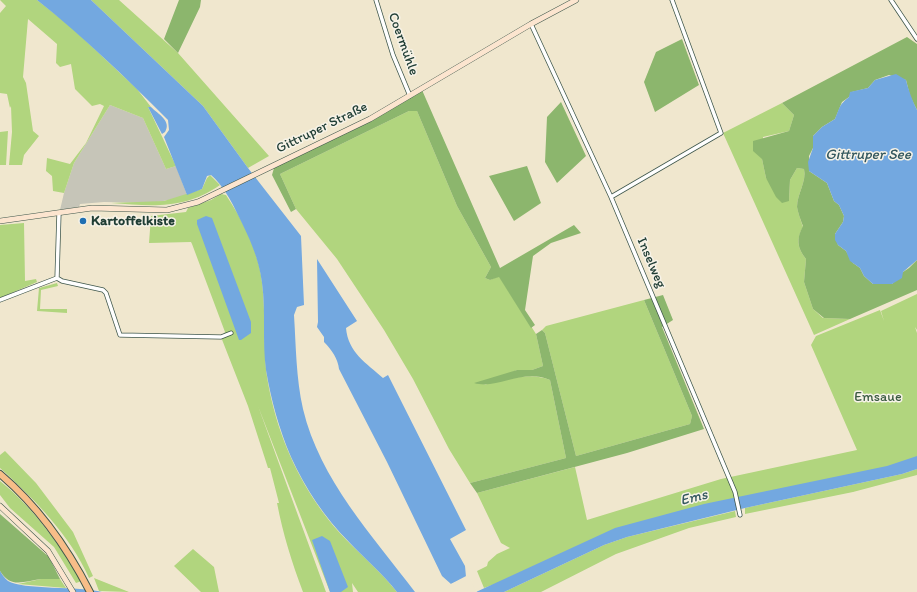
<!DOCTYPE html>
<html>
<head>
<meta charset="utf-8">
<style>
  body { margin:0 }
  canvas { display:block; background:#f0e7ce }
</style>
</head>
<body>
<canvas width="917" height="592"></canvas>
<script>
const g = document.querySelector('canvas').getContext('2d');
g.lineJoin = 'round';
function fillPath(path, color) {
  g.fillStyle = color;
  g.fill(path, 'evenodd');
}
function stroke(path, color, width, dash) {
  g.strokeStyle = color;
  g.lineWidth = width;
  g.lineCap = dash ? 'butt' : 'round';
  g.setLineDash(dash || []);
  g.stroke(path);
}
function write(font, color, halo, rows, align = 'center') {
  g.font = font + ' Itim,sans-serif';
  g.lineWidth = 3;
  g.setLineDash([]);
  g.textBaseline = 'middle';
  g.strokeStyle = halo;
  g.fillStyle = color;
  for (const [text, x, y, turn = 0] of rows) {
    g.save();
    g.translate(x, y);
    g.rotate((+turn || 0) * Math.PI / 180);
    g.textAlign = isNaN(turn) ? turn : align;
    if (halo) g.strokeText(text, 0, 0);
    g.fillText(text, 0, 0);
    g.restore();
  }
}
const industrial = new Path2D(`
  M110,105L143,118L166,169L176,166L187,195L175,199L151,203L104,202L80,204L79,207L60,210L64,193L74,163Z`);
const green = new Path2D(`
  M0,0H37L69,25L137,89L151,107H148L176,166L166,169L143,118L110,105L74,163L64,193L53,191L52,176L46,171L47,158L70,164L86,143L104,106L100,104L92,106L75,89L71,64L60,67L56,63L57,44L28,19L23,77L26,83L33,131L39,136L24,155L22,165H9L12,132L11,106L10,108L7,94L0,93V13L6,6Z
  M91,0H119L178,53L269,156L248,168L203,106Z
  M782,103L794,115L789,131L763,137L762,159L766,178L789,201L790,180L797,168L804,169C807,181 797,194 797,207C798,213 801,221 803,227C796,239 797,248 806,259L804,282L813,309L823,318L850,319L814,335L723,133Z
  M409,111H417L457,206L491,267L485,278L490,280L499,276L536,334L543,366L532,370H517L483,385C505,380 529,371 550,380L566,458L470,483L449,449L413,379L384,330L337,259L296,209L280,174Z
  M8,131L6,165H0V132Z
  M210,175L220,185C184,210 152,206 111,203L164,201L202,189L207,178Z
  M221,194L226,195C242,219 256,246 261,275C265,300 264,326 265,351C265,373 270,395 276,417C288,458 309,498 338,531C357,552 379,569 397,592H358L352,583L353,592H330L258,406L326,592H303C292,563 283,534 277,503H279L270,468H268L248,406L221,337L225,332L192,244L191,242L149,243L151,216L186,212L188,208L211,200Z
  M24,223L25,281L36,279L37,282L0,298V225Z
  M57,283L58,286L41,290L40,309H67V313L37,311L39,288Z
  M917,294V330L915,327L917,333V462L686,514L484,588L477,571L487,566L488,562L497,554L510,548L501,543L477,493L575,467L587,520L721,479L857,450L811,345L816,336L880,310L884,321L881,311Z
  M644,300L692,416L690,424L576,456L545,333L542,330L546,326Z
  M5,451L36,483L73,532L93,576L89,578C70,535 34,499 0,468V455Z
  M917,469V475L853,492L745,514V508L902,474Z
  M0,481C34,508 59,545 82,581L76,583L54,547L10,508L0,495Z
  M735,511L736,517L689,528L616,554L541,592H504L604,545L627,537Z
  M193,549L214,567L219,592H201L174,566Z
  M94,578L129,592L99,591Z
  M41,579H60L66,588L18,584Z`);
const forest = new Path2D(`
  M179,0H201L200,7L178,53L164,39Z
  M907,37L917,44V110L910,96L906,80L889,75L875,80L868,88L852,92L849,97L842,102L835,119L822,127L813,136V148L809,156V171L827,183L834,201L839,205L844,216L843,222L835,234L838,245L846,251L853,263L860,268L864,276L873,284H892L903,272L909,268L917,260V290L850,319L824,318L813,309L804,282L806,259C797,248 796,239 803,226C801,221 798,213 797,207C797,194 807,181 804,169L797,168L790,180L789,201L782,203L776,197L766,178L762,159L753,151V141L789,131L794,115L782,103Z
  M682,39L699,85L655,112L644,82L656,52Z
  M422,90L500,268L574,225L581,233L551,243L533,256L525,310L535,325L531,328L499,277L490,280L485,278L491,267L457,206L417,111H409L280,174L296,209L291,212L272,175L274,168L370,121Z
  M561,102L586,156L557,183L545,162L547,117Z
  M527,166L541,203L514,221L489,176Z
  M663,295L673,320L662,327L704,429L627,453L477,493L470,483L566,458L550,380C522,368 498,390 474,383L517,370H532L543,366L536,334L542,330L545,333L576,456L690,424L692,416L644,300Z
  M0,514L49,557L60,579C54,579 48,579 41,579C24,581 11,589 0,571Z`);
const water = new Path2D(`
  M37,0H91L203,106L248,168L301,236L304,305L297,307L294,315C296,346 296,378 303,409C320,480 372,535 415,592H397C382,573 365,559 349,542C325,518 305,488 291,457C279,429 271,400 266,370C262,341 266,312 262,283C259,258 249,237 238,215C232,202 222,184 211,175L207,176L202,189L187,195L164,137L169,130L168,120C126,78 84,37 37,0Z
  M896,74L906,80C908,89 913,102 917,110V260L903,272L902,278L892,284H873L864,276L860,268L850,261L846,251L838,245L835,240V234L843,222L844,216L839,205L834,201L827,183L809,171L808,162L813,148V136L822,127L835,119C840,107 839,105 849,97L850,92L868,88L875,80Z
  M148,107H151C158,114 172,121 165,132L162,134Z
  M206,216L212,218L251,322V333L241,340H239L197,224V220Z
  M317,259L357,321L346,328C348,352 366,363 383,378L388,375L466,530L450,539L465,566L466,577L451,584L442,576L387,462L339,369C338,359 332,350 324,342V337L317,327L318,322Z
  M917,456V469L902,474L745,508L627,537L604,545L504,592H476L615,528L704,504L887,466Z
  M322,536L330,541L348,587L341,592H330L312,540Z
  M0,571C2,574 4,578 8,581C22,590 80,586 102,592H0Z`);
const pier = new Path2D(`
  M468,575L477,592H453L449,585Z`);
const street = new Path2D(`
  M376,0L393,55L410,96
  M891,0L917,39
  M531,24L611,197L735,492L740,515
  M611,197L721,133L672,0
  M57,278L62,281L103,290L106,293L120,335L221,337L231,333
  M0,300L57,278L59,213`);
const secondary = new Path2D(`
  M0,221L92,208L167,210L198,202L370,119L531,24L576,0
  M0,506L48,551L73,592`);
const highway = new Path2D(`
  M0,474C39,507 67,547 90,592`);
const markers = [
  [83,221,4,"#1f6fb2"]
];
const streetNames = [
  ["Coermühle",403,44,70],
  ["Gittruper Straße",322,128,-26],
  ["Inselweg",651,263,67]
];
const poiNames = [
  ["Kartoffelkiste",91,221]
];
const parkNames = [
  ["Emsaue",878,397]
];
const waterNames = [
  ["Gittruper See",868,155],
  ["Ems",694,498,-14]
];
fillPath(industrial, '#c6c5b8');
fillPath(green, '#b1d57e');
fillPath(forest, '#8cb66d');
fillPath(water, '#73a8e0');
fillPath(pier, '#f0e7ce');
stroke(street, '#3e564b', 5);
stroke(secondary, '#3e564b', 6);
stroke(highway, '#3e564b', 8);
stroke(street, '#fff', 3.5);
stroke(secondary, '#fce5cf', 5);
stroke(highway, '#f7bd88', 6);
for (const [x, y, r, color] of markers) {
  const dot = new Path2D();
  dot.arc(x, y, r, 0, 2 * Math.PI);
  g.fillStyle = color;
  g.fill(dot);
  stroke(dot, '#f7f3e8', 1.5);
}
write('14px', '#1f3d34', '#f7f3e8', streetNames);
write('bold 14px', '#1f3d34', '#f7f3e8', poiNames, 'left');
write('14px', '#3c5b43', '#f7f3e8', parkNames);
write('italic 15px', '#34585f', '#f7f3e8', waterNames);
</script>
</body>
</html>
